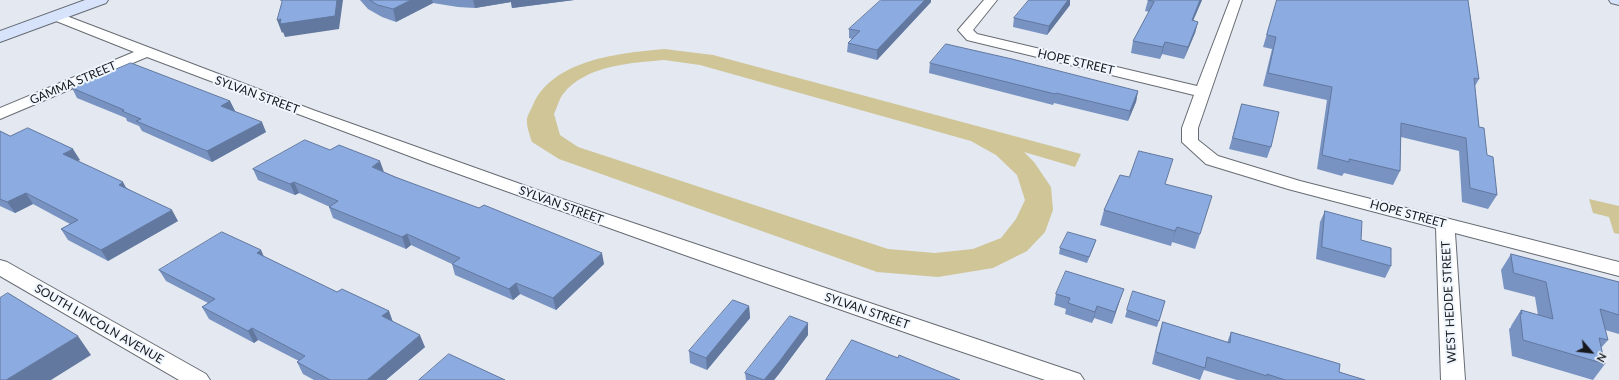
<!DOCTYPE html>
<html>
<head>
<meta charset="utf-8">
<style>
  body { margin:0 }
  #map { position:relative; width:1619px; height:380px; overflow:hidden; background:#e3e8f1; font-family:Lato,sans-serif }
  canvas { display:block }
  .north { position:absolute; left:1571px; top:332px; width:40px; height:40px; -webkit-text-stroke:3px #f0f6fe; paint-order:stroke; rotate:118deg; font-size:11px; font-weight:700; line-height:16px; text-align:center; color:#17191c }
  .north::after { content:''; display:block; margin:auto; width:14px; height:18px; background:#17191c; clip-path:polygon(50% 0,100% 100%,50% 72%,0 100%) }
</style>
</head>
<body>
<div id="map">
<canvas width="1619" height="380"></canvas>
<div class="north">N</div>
</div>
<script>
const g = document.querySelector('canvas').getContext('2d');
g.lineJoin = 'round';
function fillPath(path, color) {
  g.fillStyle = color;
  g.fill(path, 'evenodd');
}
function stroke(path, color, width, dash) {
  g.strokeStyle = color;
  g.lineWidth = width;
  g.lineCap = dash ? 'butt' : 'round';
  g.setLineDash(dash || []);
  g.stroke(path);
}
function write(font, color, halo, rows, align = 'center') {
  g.font = font + ' Lato,sans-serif';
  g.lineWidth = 4;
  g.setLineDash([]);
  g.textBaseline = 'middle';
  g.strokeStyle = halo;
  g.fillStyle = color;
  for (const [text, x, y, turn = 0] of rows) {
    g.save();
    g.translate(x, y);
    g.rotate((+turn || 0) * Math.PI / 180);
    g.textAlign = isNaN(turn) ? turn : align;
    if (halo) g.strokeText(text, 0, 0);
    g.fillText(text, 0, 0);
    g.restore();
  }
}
const green = new Path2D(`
  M664,49L713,55L1081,154L1075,167L1024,152L1034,162L1051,187L1053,210L1045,232L1027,251L993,268L938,277L877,272L559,159L532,142C530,136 527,128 527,122C526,117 531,110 533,105C553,59 621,53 664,49ZM664,60L700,65L971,141L996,155L1017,175L1025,200L1016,219L1001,238L973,249L935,253L888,249L578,147L560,135L554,114C557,108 559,99 563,94C586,65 631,63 664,60Z
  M1589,199L1619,206V234L1614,233L1609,217L1593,213Z`);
const street = new Path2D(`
  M984,0H997L973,30L977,34L1197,86L1230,0H1242L1198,128V140L1218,156L1300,181L1619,262V276L1455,233L1465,380H1441L1436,228L1288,189L1206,164L1182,142V128L1194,95L967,40L958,30Z
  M56,12L313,110L568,201L1080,374L1084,380H1045L936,343L682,254L428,163L147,57L0,119V108L134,52L51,19L49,16L51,13Z
  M0,260L7,262L206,374L210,380H179L0,276Z`);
const secondary = new Path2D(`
  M85,0H108L106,3L0,42V31Z
  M1609,0H1619V5L1611,3Z`);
const wall = new Path2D(`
  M360,0H574L512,8L511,2L475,8L458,7L433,3L396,22L382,17L368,9Z
  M1148,0H1202L1193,21L1198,22L1195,33L1184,59L1162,54L1160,59L1131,53L1133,41L1149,12L1145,11Z
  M1277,0H1468L1479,79L1475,86L1479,127L1487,155L1497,195L1488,209L1462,202L1459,151L1401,137L1400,171L1393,185L1344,173L1342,176L1317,169L1327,100L1263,86L1272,49L1263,47Z
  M931,2L877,60L847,52L848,43L852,39L849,38V29Z
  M1070,5L1047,35L1013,27L1014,18Z
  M930,63L1138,91L1136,102L1128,121L1054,103L1053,105L929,73Z
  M72,88L230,101L235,111H234L266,132L212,162L142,131L139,126L127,121L126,118L77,98Z
  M1242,104L1271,147L1267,158L1229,149L1239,114Z
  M0,131L10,136L80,160L77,161L127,188L178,221L108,261L68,240L61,229L70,224L33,204L15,213L0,206Z
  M253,169L384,172L604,264L556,310L520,294L513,300L455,275L452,264L411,245L406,249L333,218L329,207H330L299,193L295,195L258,180Z
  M1129,177L1165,184L1200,234L1195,249L1172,242L1171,246L1100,225L1104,210Z
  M1325,211L1361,240L1391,266L1385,278L1316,259L1320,222Z
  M1096,240L1094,246L1087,263L1059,254L1060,248Z
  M261,250L264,257L337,292L389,311L393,322L425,347L386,380H314L303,374L297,362L299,361L258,340L254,343L209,319L202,307L208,303L166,281L159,270Z
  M1511,254L1619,282V334L1605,330L1608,340L1601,348L1605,364L1593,380L1512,356L1509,329L1511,327V326L1521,310L1538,315L1535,297L1504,289L1501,270Z
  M1056,294L1120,300L1112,324L1094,318L1092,323L1065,314L1066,309L1054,305Z
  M1165,301L1157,327L1125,317L1127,310Z
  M749,306L750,318L707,370L690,363L689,351Z
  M1163,322L1227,343L1231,332L1339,372L1365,380H1237L1204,370L1200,380L1152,364L1159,334Z
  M808,335L774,380H746L745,373Z`);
const shadedWall = new Path2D(`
  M337,0H343L339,29L285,37L283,32L282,33L277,20L281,19Z
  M411,0H432L433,3L396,22L393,9Z
  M473,0H574L512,8L511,2L475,8Z
  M925,0H931V2L877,60V50Z
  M1067,0H1070V5L1047,35L1049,26Z
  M1200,0H1202L1188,32L1192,20Z
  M1198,22L1195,33L1184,59L1188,47Z
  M1165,42L1162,54L1160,59L1163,47Z
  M1138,91L1136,102L1128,121L1130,111Z
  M230,101L235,111L225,116L221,106Z
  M262,122L266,132L212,162L207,151Z
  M73,149L80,160L69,165L63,154Z
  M380,161L384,172L372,167Z
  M123,182L129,193L119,185Z
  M294,182L299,193L295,195L290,184Z
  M26,193L33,204L15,213L7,202Z
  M172,210L178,221L108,261L101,250Z
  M1177,227L1172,242L1171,246L1175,231Z
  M407,234L411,245L406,249L402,237Z
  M261,250L266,262L257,253Z
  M602,253L604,264L556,310L553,298Z
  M516,283L520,294L513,300L509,289Z
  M1124,289L1120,300L1112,324L1115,312Z
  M749,306L750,318L707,370L706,358Z
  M1097,306L1094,318L1092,323L1095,312Z
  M389,311L393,323L382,316Z
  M808,323V335L779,374L774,380H764Z
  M252,328L258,340L254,343L248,331Z
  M420,335L425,347L386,380H367Z
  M78,336L91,355L51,380H6Z`);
const building = new Path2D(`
  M281,0H337L335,16L280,24L281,19L277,20L282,2Z
  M370,0H411L393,9L378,5Z
  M881,0H925L877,50L848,43L860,31L849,29Z
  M1029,0H1068L1049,26L1014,18Z
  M1148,0H1200L1192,20L1198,22L1188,47L1165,42L1163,47L1133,41L1154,2Z
  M1277,0H1468L1479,79L1474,78L1479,127L1484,128L1487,155L1493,157L1497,195L1470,188L1466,138L1401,123L1400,171L1349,159V162L1322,155L1332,87L1268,73L1276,37L1267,35Z
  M946,44L1012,59L1138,91L1130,111L1056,93L1055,94L930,63Z
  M131,63L230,101L221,106L262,122L207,151L136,121L141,119L122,111L124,110L72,88Z
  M1242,104L1279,112L1271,147L1233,138Z
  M28,128L73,149L63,154L123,182L119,185L172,210L101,250L61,229L78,220L26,193L7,202L0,199V131L10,136Z
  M305,140L330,150L339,145L380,161L372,167L395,177L479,208L484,205L602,253L553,298L516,283L509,289L452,264L460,258L407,234L402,237L329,207L338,201L294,182L290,184L253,169Z
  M1139,151L1173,159L1165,184L1212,196L1200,234L1177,227L1175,231L1104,210L1120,175L1129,177Z
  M1325,211L1362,221L1361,240L1391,248V266L1322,247Z
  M222,232L261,250L257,253L337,292L342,289L389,311L382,316L420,335L367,380H330L297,362L305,356L252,328L248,331L202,307L215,299L159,270Z
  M1068,232L1096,240L1089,257L1060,248Z
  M1511,254L1619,282V315L1600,309L1608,340L1599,338L1605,364L1523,340L1520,313L1522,314L1521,310L1553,319L1546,282L1514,273Z
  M1066,271L1124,289L1115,312L1097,306L1095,312L1068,303L1070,298L1056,294Z
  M1133,291L1165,301L1159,321L1127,310Z
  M8,293L78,336L6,380H0V298Z
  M733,300L749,306L706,358L689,351Z
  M790,316L808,323L779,362L764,380L745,373Z
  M1163,322L1230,343L1231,332L1340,364L1339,372L1365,380H1285L1267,374V376L1207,357L1205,368L1156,352Z
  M852,340L898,358L899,355L960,380H826Z
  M449,354L505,380H419Z`);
const streetNames = [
  ["HOPE STREET",1076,62,13],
  ["GAMMA STREET",73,83,-23],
  ["SYLVAN STREET",257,95,20],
  ["SYLVAN STREET",561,205,20],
  ["HOPE STREET",1408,214,15],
  ["WEST HEDDE STREET",1449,302,-93],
  ["SYLVAN STREET",867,311,19],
  ["SOUTH LINCOLN AVENUE",99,324,30]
];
fillPath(green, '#cfc597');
stroke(street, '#676c73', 2);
stroke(secondary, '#676c73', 2);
fillPath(street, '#fff');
fillPath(secondary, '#d6e3fb');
fillPath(wall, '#7893c2');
fillPath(shadedWall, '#62789e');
fillPath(building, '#8cabe1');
stroke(building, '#62789e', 1);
write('12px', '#17191c', '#f0f6fe', streetNames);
</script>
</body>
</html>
